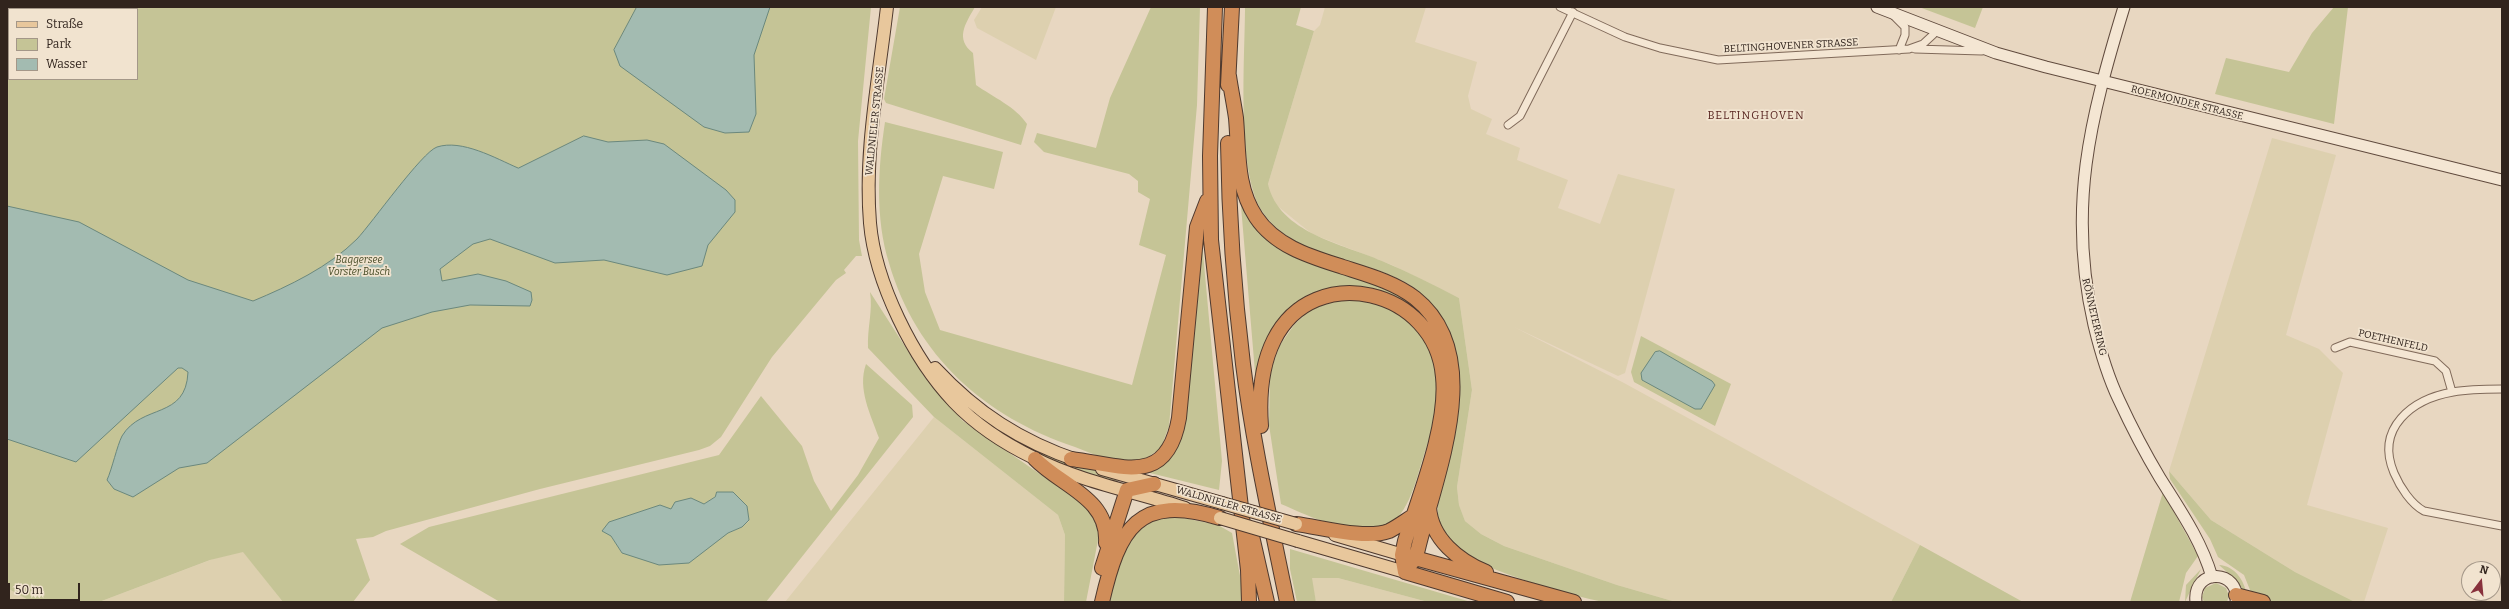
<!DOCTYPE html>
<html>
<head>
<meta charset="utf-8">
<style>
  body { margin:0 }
  #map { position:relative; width:2509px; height:609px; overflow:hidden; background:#e8d7c1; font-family:Bitter,serif }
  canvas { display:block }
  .frame { position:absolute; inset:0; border:8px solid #31241d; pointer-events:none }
  .legend { position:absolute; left:8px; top:8px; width:130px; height:72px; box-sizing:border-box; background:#f1e3cf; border:1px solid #a49788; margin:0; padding:5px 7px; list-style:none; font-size:12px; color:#31241d }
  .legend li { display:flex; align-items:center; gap:8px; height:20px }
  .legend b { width:20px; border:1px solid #a49788 }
  .north { position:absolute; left:2461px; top:561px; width:40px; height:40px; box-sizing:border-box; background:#f1e3cf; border:1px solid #a49788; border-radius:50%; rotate:16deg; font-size:11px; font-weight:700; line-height:16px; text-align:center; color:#31241d }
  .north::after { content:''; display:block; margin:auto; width:14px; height:18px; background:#88313c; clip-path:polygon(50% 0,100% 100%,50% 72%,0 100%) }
  .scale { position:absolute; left:8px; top:583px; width:72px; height:18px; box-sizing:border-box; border:2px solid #31241d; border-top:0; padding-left:5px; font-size:12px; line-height:14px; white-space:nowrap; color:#31241d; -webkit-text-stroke:3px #f1e3cf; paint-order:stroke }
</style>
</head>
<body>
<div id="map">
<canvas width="2509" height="609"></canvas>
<div class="frame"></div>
<ul class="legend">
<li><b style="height:5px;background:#e8c79c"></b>Straße</li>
<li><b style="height:11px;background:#c5c496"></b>Park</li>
<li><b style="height:11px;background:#a3bbb1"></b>Wasser</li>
</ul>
<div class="north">N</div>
<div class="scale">50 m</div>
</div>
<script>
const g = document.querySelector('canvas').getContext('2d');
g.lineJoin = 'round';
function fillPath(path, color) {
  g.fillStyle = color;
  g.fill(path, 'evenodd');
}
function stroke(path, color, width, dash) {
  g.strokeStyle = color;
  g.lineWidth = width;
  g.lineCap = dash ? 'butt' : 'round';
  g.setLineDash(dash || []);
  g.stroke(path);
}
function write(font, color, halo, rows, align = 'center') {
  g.font = font + ' Bitter,serif';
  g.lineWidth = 3.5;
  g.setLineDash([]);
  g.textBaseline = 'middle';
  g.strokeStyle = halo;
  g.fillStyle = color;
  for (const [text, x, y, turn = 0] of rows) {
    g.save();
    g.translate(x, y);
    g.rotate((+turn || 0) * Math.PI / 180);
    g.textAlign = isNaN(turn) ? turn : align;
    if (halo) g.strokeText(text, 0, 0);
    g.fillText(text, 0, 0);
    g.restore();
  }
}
const farmland = new Path2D(`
  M982,7H1056L1036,60L977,28L974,20Z
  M1325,7H1426L1415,42L1477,62L1468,96L1471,109L1492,119L1486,134L1520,148L1517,160L1568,180L1558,208L1600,224L1618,174L1675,189L1625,373L1618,376L1514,327L1624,383L1920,545L1891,602H1676L1617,585L1504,546L1481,534L1465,521L1459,505L1457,487L1472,390L1459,298L1392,265L1312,234L1275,204L1270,195L1268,184L1314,31L1320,25Z
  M2272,138L2336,155L2286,335L2319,349L2343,373L2307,505L2388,528L2364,602H2355L2295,572L2211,520L2169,471Z
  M934,417L1058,515L1065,535L1064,602H785Z
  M243,551L283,602H99L213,559Z
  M1311,578H1338L1428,602H1316Z
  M7,588L32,602H7Z`);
const green = new Path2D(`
  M7,7H201L197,16L201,7H871L858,141L859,240L862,256H856L844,270L846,273L836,280L772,357L721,437L710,446L699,450L540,489L386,531L373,537L356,539L370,580L353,602H283L243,552L210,560L99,602H32L7,588ZM9,9H137V79H9Z
  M900,7H975C965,24 955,39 973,53L976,85C993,97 1016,107 1027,124L1021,145L886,103L884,99Z
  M1151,7H1200L1197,105L1169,426L1161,448L1142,461C1131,460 1120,460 1109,459C1097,456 1086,451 1075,447C985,417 916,356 889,263C875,218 878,168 885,122L1003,152L994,189L943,176L919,254L925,292L940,330L1132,385L1166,255L1139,245L1150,199L1138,192V181L1129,174L1044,152L1034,142L1037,133L1096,148L1110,98Z
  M1245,7H1301L1296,25L1314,31L1268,184C1279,233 1343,244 1382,261C1408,272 1434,285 1459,298L1472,390L1457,487L1459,505L1465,521L1481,534L1504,546L1617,585L1676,602C1653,602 1627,605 1604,602C1575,597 1491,572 1468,556C1453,545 1440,534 1438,515C1436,497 1443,479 1447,462C1461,404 1469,355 1431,304C1412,278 1374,269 1344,260C1314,251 1280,239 1262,211C1236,171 1245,57 1245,7Z
  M1919,7H1983L1975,28Z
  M2334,7H2348L2334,124L2215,94L2226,58L2289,72L2312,33Z
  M1240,194L1257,226L1406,299L1436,331L1444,350L1425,323L1359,288L1291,308L1273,328L1264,345L1256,384Z
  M1201,231L1222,461L1219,490L1146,472L1173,451Z
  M870,292L926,379L963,421L1082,503L1093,516L1099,535L1086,602H1064L1065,535L1058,515L934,417L868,348C867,328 873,311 870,292Z
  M1343,300C1409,300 1444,343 1436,408C1434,425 1428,442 1423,458C1416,480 1407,523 1380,528C1346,534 1311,517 1281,504L1269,425L1270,373L1280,345L1294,325L1313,307Z
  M1641,336L1731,384L1715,426L1634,382L1631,372Z
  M866,364L912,405L913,417L766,602H500L400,544L429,527L719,455L761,396L802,446L814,481L831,511L858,475L879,438C871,415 857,389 866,364ZM715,497L747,507L749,521L742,527L728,533L622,553L611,536L671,509L704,504Z
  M956,397L1092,469L1116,476L1118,481L1113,483L1034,455L973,415Z
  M2169,471L2211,520L2295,572L2355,602H2250L2252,595L2244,575L2218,557L2210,539L2170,479Z
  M2163,492L2198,556L2186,573L2179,602H2130Z
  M1169,515L1218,525L1232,533L1241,581V602H1108C1119,561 1123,529 1169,515Z
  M1920,545L2023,602H1891Z
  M1290,549L1471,602H1428L1338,578H1312L1316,602H1297L1290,569Z
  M2219,565C2235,566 2244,580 2247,595L2236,580Z
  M2201,569L2185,602L2186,585Z
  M2216,583L2226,588L2229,596L2227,602H2204L2202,597L2205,588Z`);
const water = new Path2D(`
  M637,7H770L754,55L756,114L749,132L725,133L704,127L620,66L614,50Z
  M584,136L608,142L647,140L664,144L726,190L735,200V212L708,245L702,266L667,275L604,260L555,263L490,239L473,244L440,269L442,281L478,274L506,281L531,292L532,300L530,306L470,305L432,312L382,328L207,463L179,468L133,497L114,489L107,480C112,469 117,446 122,436C142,403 186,420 188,372L182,368H178L76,462L7,439V206L79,222L188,280L253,301C289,286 329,267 357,239C372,223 422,152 437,147C462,139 495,158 518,168Z
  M1660,351L1712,381L1715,385L1701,409H1695L1642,380L1641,373L1655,352Z
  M717,492H733L747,506L749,520L742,527L728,533L689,563L659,565L622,553L611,536L602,531L609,522L660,505L671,509L675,502L691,498L704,504L715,497Z`);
const street = new Path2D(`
  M1560,7L1625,37L1660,48L1718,60L1909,49L1923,44L1937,31
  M1894,16L1905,27V35L1899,50
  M1915,49L1982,51
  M1508,125L1520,116L1573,12
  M2335,348L2350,342L2435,361L2446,371L2452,392
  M2502,389C2486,389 2469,389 2453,392C2412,399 2375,428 2394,473C2400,487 2411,504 2424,511L2502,526`);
const secondary = new Path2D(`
  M1877,7L1996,53L2046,67L2502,180
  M2124,7C2090,119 2067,208 2094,325C2100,350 2108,377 2119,400C2131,426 2145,453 2160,478C2180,510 2201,540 2212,577
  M2196,602C2192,567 2241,569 2236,602`);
const primary = new Path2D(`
  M887,7C879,78 864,152 870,223C875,282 913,359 954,402C976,425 1005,444 1034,458C1081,482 1136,492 1185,508
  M935,368C977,413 1020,441 1079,461
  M1102,469L1222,503
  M1335,535L1410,557
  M1298,541L1405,572`);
const highway = new Path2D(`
  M1215,7L1210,156L1211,240L1248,570L1249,602
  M1229,76C1231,90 1234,104 1236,118C1239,152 1236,187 1256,217C1276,247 1312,257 1343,267C1368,275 1394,282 1415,298C1488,356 1435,476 1418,549L1415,558L1405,572
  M1228,85L1232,7
  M1228,143C1229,217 1234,291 1243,364C1253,444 1271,523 1287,602
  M1261,426C1259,398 1261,366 1274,340C1314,260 1436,289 1443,377C1448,425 1420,494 1405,541L1402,555L1405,572
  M1035,459C1061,486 1109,498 1106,543
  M1071,459C1121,465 1167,488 1179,418L1197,227L1207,201
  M1429,507C1431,539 1459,561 1486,572
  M1296,524C1321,527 1365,540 1389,531C1397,527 1405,521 1413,516
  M1252,536L1267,602
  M1415,558L1574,602
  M1102,568L1127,490L1154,484
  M1405,572L1507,602
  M2236,595L2263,602
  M1102,602C1119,528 1138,493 1220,518`);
const primaryBridge = new Path2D(`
  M1222,503L1296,524
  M1220,518L1298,541`);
const streetNames = [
  ["BELTINGHOVENER STRASSE",1791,46,-3],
  ["ROERMONDER STRASSE",2187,103,14],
  ["WALDNIELER STRASSE",875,121,-84],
  ["RÖNNETERRING",2094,317,77],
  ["POETHENFELD",2393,341,13],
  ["WALDNIELER STRASSE",1229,505,16]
];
const parkNames = [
  ["Baggersee",359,260],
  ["Vorster Busch",359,272]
];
const neighbourhoodNames = [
  ["BELTINGHOVEN",1756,116]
];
fillPath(farmland, '#ddd0af');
fillPath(green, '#c5c496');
fillPath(water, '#a3bbb1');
stroke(water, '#6b887d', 1);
stroke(street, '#806a5a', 9);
stroke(secondary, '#614b3e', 13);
stroke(primary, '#4e392e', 14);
stroke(highway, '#4e392e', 16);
stroke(street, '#f4e6d3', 7);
stroke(secondary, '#f4e6d3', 11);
stroke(primary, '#e8c79c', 12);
stroke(highway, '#d08d59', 14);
stroke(primaryBridge, '#4e392e', 14, []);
stroke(primaryBridge, '#e8c79c', 12);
write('10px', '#31241d', '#f1e3cf', streetNames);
write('italic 10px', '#464b26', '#f1e3cf', parkNames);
g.letterSpacing = '1px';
write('11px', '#592621', '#f1e3cf', neighbourhoodNames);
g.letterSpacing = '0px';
</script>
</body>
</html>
